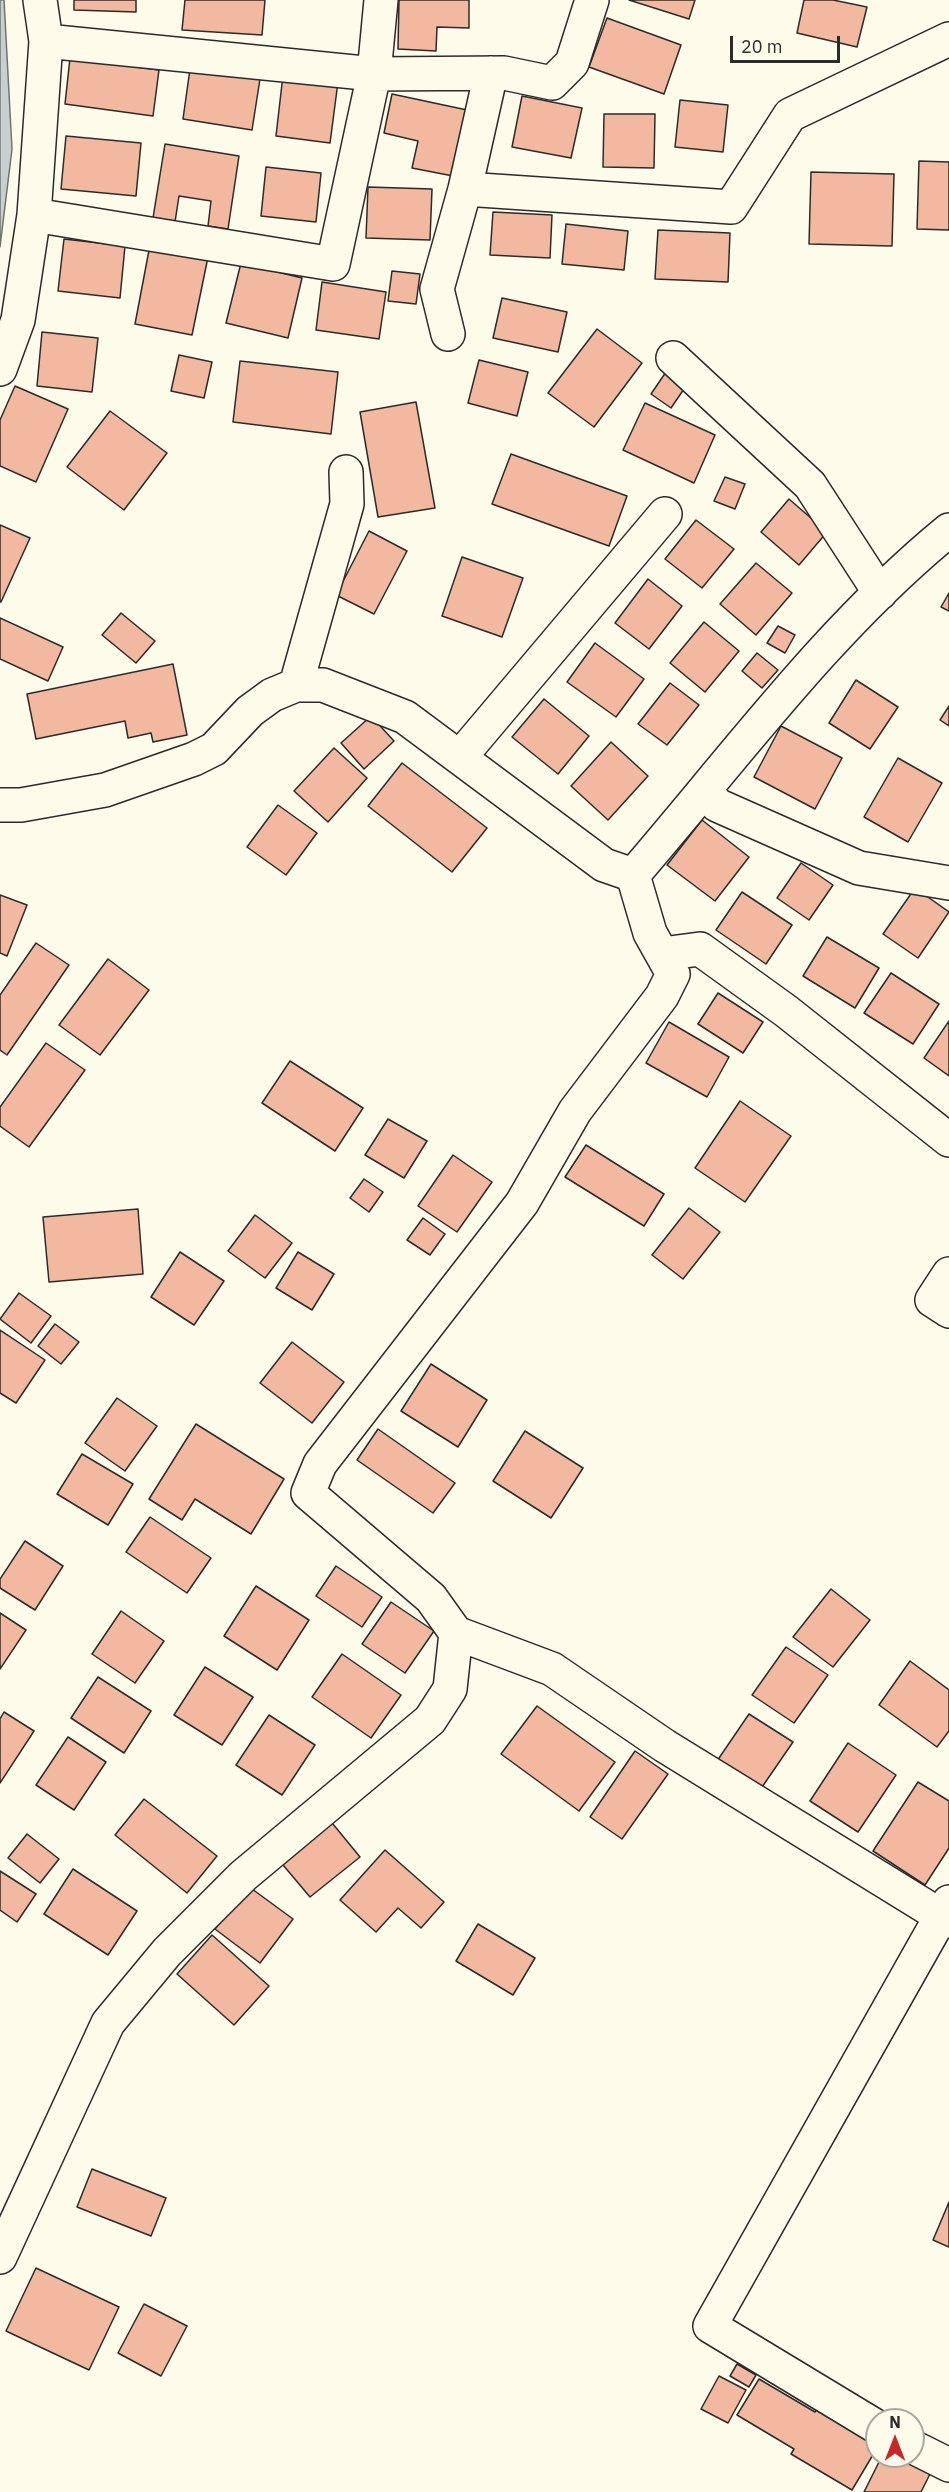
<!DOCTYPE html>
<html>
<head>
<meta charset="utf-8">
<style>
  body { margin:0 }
  #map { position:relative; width:949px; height:2492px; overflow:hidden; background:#fdfbea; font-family:"IBM Plex Sans",sans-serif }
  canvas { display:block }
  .north { position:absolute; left:865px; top:2408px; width:60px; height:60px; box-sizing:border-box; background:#fdfbea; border:2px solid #a9a89e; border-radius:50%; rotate:0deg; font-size:16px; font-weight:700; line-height:24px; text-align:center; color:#2b2b2b }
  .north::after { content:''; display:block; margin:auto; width:21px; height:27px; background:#c62828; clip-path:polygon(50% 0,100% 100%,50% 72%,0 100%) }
  .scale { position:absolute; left:730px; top:36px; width:110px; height:27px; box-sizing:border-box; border:3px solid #2b2b2b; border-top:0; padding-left:8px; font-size:18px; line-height:21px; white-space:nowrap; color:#2b2b2b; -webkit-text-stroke:4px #fdfbea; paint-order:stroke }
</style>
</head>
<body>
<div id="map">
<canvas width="949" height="2492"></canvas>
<div class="north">N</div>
<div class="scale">20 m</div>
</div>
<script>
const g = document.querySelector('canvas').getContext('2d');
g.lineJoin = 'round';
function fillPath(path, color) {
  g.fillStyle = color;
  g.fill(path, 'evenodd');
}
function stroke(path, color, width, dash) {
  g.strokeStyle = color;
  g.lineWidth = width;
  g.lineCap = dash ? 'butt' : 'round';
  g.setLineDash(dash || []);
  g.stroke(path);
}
const water = new Path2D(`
  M0,0H4L12,149L0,247Z`);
const building = new Path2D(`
  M74,0H136V12L74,10Z
  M185,0H265L262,35L182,30Z
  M399,0H469V28L437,27L436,51L398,49Z
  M629,0H695L689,19Z
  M804,0H833L867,7L857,47L797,33Z
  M607,18L681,45L664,94L589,67Z
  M70,58L159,70L153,116L65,104Z
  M190,69L260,79L252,130L183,119Z
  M283,75L338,82L330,143L276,136Z
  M392,94L467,110L453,176L412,168L418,141L384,133Z
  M522,96L582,108L571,158L512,147Z
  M680,100L728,105L723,152L675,147Z
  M604,114H655L654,168L603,167Z
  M66,136L141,143L136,196L61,189Z
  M165,144L239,156L228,229L208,226L211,201L179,196L175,222L153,218Z
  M919,161L949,162V230L917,229Z
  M266,167L321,173L316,222L261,216Z
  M811,172L894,174L892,246L809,244Z
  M368,187L432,189L430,240L366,238Z
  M493,212L552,215L550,258L490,255Z
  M566,224L628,231L624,270L562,264Z
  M658,230L730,233L728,282L655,279Z
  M64,239L125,246L120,298L58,291Z
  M150,245L208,257L192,335L135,324Z
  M241,263L302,278L288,338L226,323Z
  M392,271L420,274L416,304L388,301Z
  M322,282L386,292L379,339L316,330Z
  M502,298L567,312L558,352L493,338Z
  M597,329L642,363L594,427L548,393Z
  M42,332L98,338L92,392L37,386Z
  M179,355L212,362L204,398L171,391Z
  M479,360L528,372L517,416L468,403Z
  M240,361L338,372L331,434L233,422Z
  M666,372L686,386L671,408L651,394Z
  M15,386L68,409L36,482L0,466V420Z
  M416,402L435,508L378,517L360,412Z
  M645,403L715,435L694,483L623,450Z
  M110,411L167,453L124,510L67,467Z
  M511,454L627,496L609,546L492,504Z
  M725,477L745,484L735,509L714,501Z
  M789,499L827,532L799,565L761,532Z
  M696,520L734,549L702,588L665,559Z
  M0,525L30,538L1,602H0Z
  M369,531L407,551L374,614L336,595Z
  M462,557L523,578L502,637L442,616Z
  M756,563L792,593L756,635L720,604Z
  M648,579L682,606L649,649L615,623Z
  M949,593V611L941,607Z
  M121,613L155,641L136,663L102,635Z
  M0,618L63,647L48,681L0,659Z
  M704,622L739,651L705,692L670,663Z
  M778,626L795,635L785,653L767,643Z
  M595,643L644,679L616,717L567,682Z
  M757,653L778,670L762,688L742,671Z
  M173,664L187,735L153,742L151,733L128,738L125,721L36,739L27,694Z
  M856,680L898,707L870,749L829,723Z
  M670,683L699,705L667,745L638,724Z
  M544,699L589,736L558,774L512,737Z
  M949,706V726L940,720Z
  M371,716L394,741L364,769L341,743Z
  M781,726L842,758L815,809L754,777Z
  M611,742L648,776L608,820L571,786Z
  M334,748L367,778L328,822L294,791Z
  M898,758L942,783L908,842L864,817Z
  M402,763L487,828L452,872L368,806Z
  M278,805L317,833L286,875L247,847Z
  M702,820L749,857L715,901L667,865Z
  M801,863L833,885L809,920L777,898Z
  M915,888L949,912L918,958L883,934Z
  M742,892L792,925L766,964L716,930Z
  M0,895L27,905L7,956L0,953Z
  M827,937L879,968L855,1008L803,976Z
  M36,943L69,965L7,1055L0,1050V995Z
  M108,959L149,990L100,1055L59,1025Z
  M891,973L939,1004L913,1044L864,1013Z
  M718,993L763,1022L743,1053L698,1024Z
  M949,1021V1076L924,1058Z
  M669,1022L729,1057L707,1097L646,1063Z
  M46,1043L85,1070L29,1147L0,1126V1107Z
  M290,1061L363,1108L335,1151L262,1103Z
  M740,1101L791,1136L745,1202L695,1168Z
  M388,1119L427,1141L404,1178L365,1155Z
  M586,1145L664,1194L644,1226L565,1177Z
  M453,1155L492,1182L457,1232L418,1206Z
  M364,1179L383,1192L369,1212L350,1198Z
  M689,1208L720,1232L683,1279L652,1255Z
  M138,1209L143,1274L49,1282L43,1217Z
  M255,1215L292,1243L265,1278L228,1251Z
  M423,1218L445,1234L430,1255L407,1240Z
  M180,1252L224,1281L194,1325L151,1297Z
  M298,1252L334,1274L312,1310L276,1288Z
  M19,1293L51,1316L31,1343L0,1319Z
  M55,1324L79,1342L61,1364L38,1346Z
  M0,1330L45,1360L16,1403L0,1393Z
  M292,1342L344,1382L312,1423L260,1383Z
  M431,1364L487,1400L458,1447L401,1411Z
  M117,1398L157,1426L125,1471L85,1443Z
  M196,1424L284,1479L251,1534L195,1499L182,1520L149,1499Z
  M378,1429L455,1483L433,1513L357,1460Z
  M525,1431L583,1468L551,1518L493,1481Z
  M82,1454L133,1484L108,1525L57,1494Z
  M150,1517L211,1558L187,1593L126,1552Z
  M25,1541L63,1566L35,1610L0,1588V1579Z
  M336,1566L382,1597L362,1627L316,1596Z
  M256,1586L309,1620L277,1670L224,1636Z
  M831,1589L870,1620L833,1667L793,1637Z
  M391,1602L434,1631L405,1673L362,1644Z
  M121,1611L164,1641L135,1683L92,1654Z
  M0,1613L26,1630L0,1669Z
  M786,1647L828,1675L794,1723L752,1695Z
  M342,1654L401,1695L371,1738L312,1697Z
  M910,1661L949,1690V1731L937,1747L879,1705Z
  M205,1667L253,1697L222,1745L174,1715Z
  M98,1677L151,1711L124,1753L71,1718Z
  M537,1706L615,1762L579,1811L501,1754Z
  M4,1712L34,1731L0,1783V1719Z
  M749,1714L793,1742L760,1790L717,1761Z
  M269,1715L315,1745L282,1795L236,1765Z
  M68,1737L106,1762L74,1810L36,1785Z
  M848,1743L896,1775L858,1832L810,1801Z
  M635,1751L668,1774L622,1839L590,1817Z
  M918,1782L949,1801V1848L925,1885L873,1851Z
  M144,1799L217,1856L187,1893L115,1835Z
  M328,1818L360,1857L310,1897L278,1859Z
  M27,1834L59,1859L40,1883L8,1858Z
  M385,1850L444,1902L421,1928L398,1908L376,1932L340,1900Z
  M73,1869L137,1911L108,1955L44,1914Z
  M0,1871L36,1894L17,1922L0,1910Z
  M248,1886L293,1919L260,1963L215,1929Z
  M478,1924L535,1958L513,1995L456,1961Z
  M212,1935L269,1986L234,2025L177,1974Z
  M92,2169L166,2198L151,2236L77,2207Z
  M949,2202V2247L933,2240Z
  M36,2268L119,2307L89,2370L6,2331Z
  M144,2304L187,2326L161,2376L118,2353Z
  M737,2364L756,2375L749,2387L730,2376Z
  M719,2376L746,2390L728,2423L701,2409Z
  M759,2379L815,2412L820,2404L877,2437V2448L852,2490L791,2454L794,2449L737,2415Z
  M882,2456H909L933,2468L921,2492H864Z`);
const minor = new Path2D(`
  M46,41L374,74L504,73L552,83L572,63L592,0
  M491,73L465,189L731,207L790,115L949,39
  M34,215L333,264L374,74L381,0
  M448,334L437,289L465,189
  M673,358L810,485L880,593
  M0,369L18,320L34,215L46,41L40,0
  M296,685L347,504L346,472
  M460,757L665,514
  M706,791L717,805L859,868L949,883
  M0,805H21L105,790L194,759L214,749L250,711L272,695L296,685H323L405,717L604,865L633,875
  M633,875L650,933L673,974L662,996L575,1111L522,1203L320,1464L308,1493L431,1598L456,1633L552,1669L665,1746L949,1921
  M633,875C735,757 828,629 949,530
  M662,954L700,949L786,1011L949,1140
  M949,1274L932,1300L949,1311
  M0,2257L108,2023L167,1952L243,1876L430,1720L450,1689L456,1633
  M877,2427L710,2326L949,1902
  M913,2447L949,2465`);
fillPath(water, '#c7d0d0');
stroke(water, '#74746e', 1.5);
fillPath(building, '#f2b8a0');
stroke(building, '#2b2b2b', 1.5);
stroke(minor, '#2b2b2b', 36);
stroke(minor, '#fdfbea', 33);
</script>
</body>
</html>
